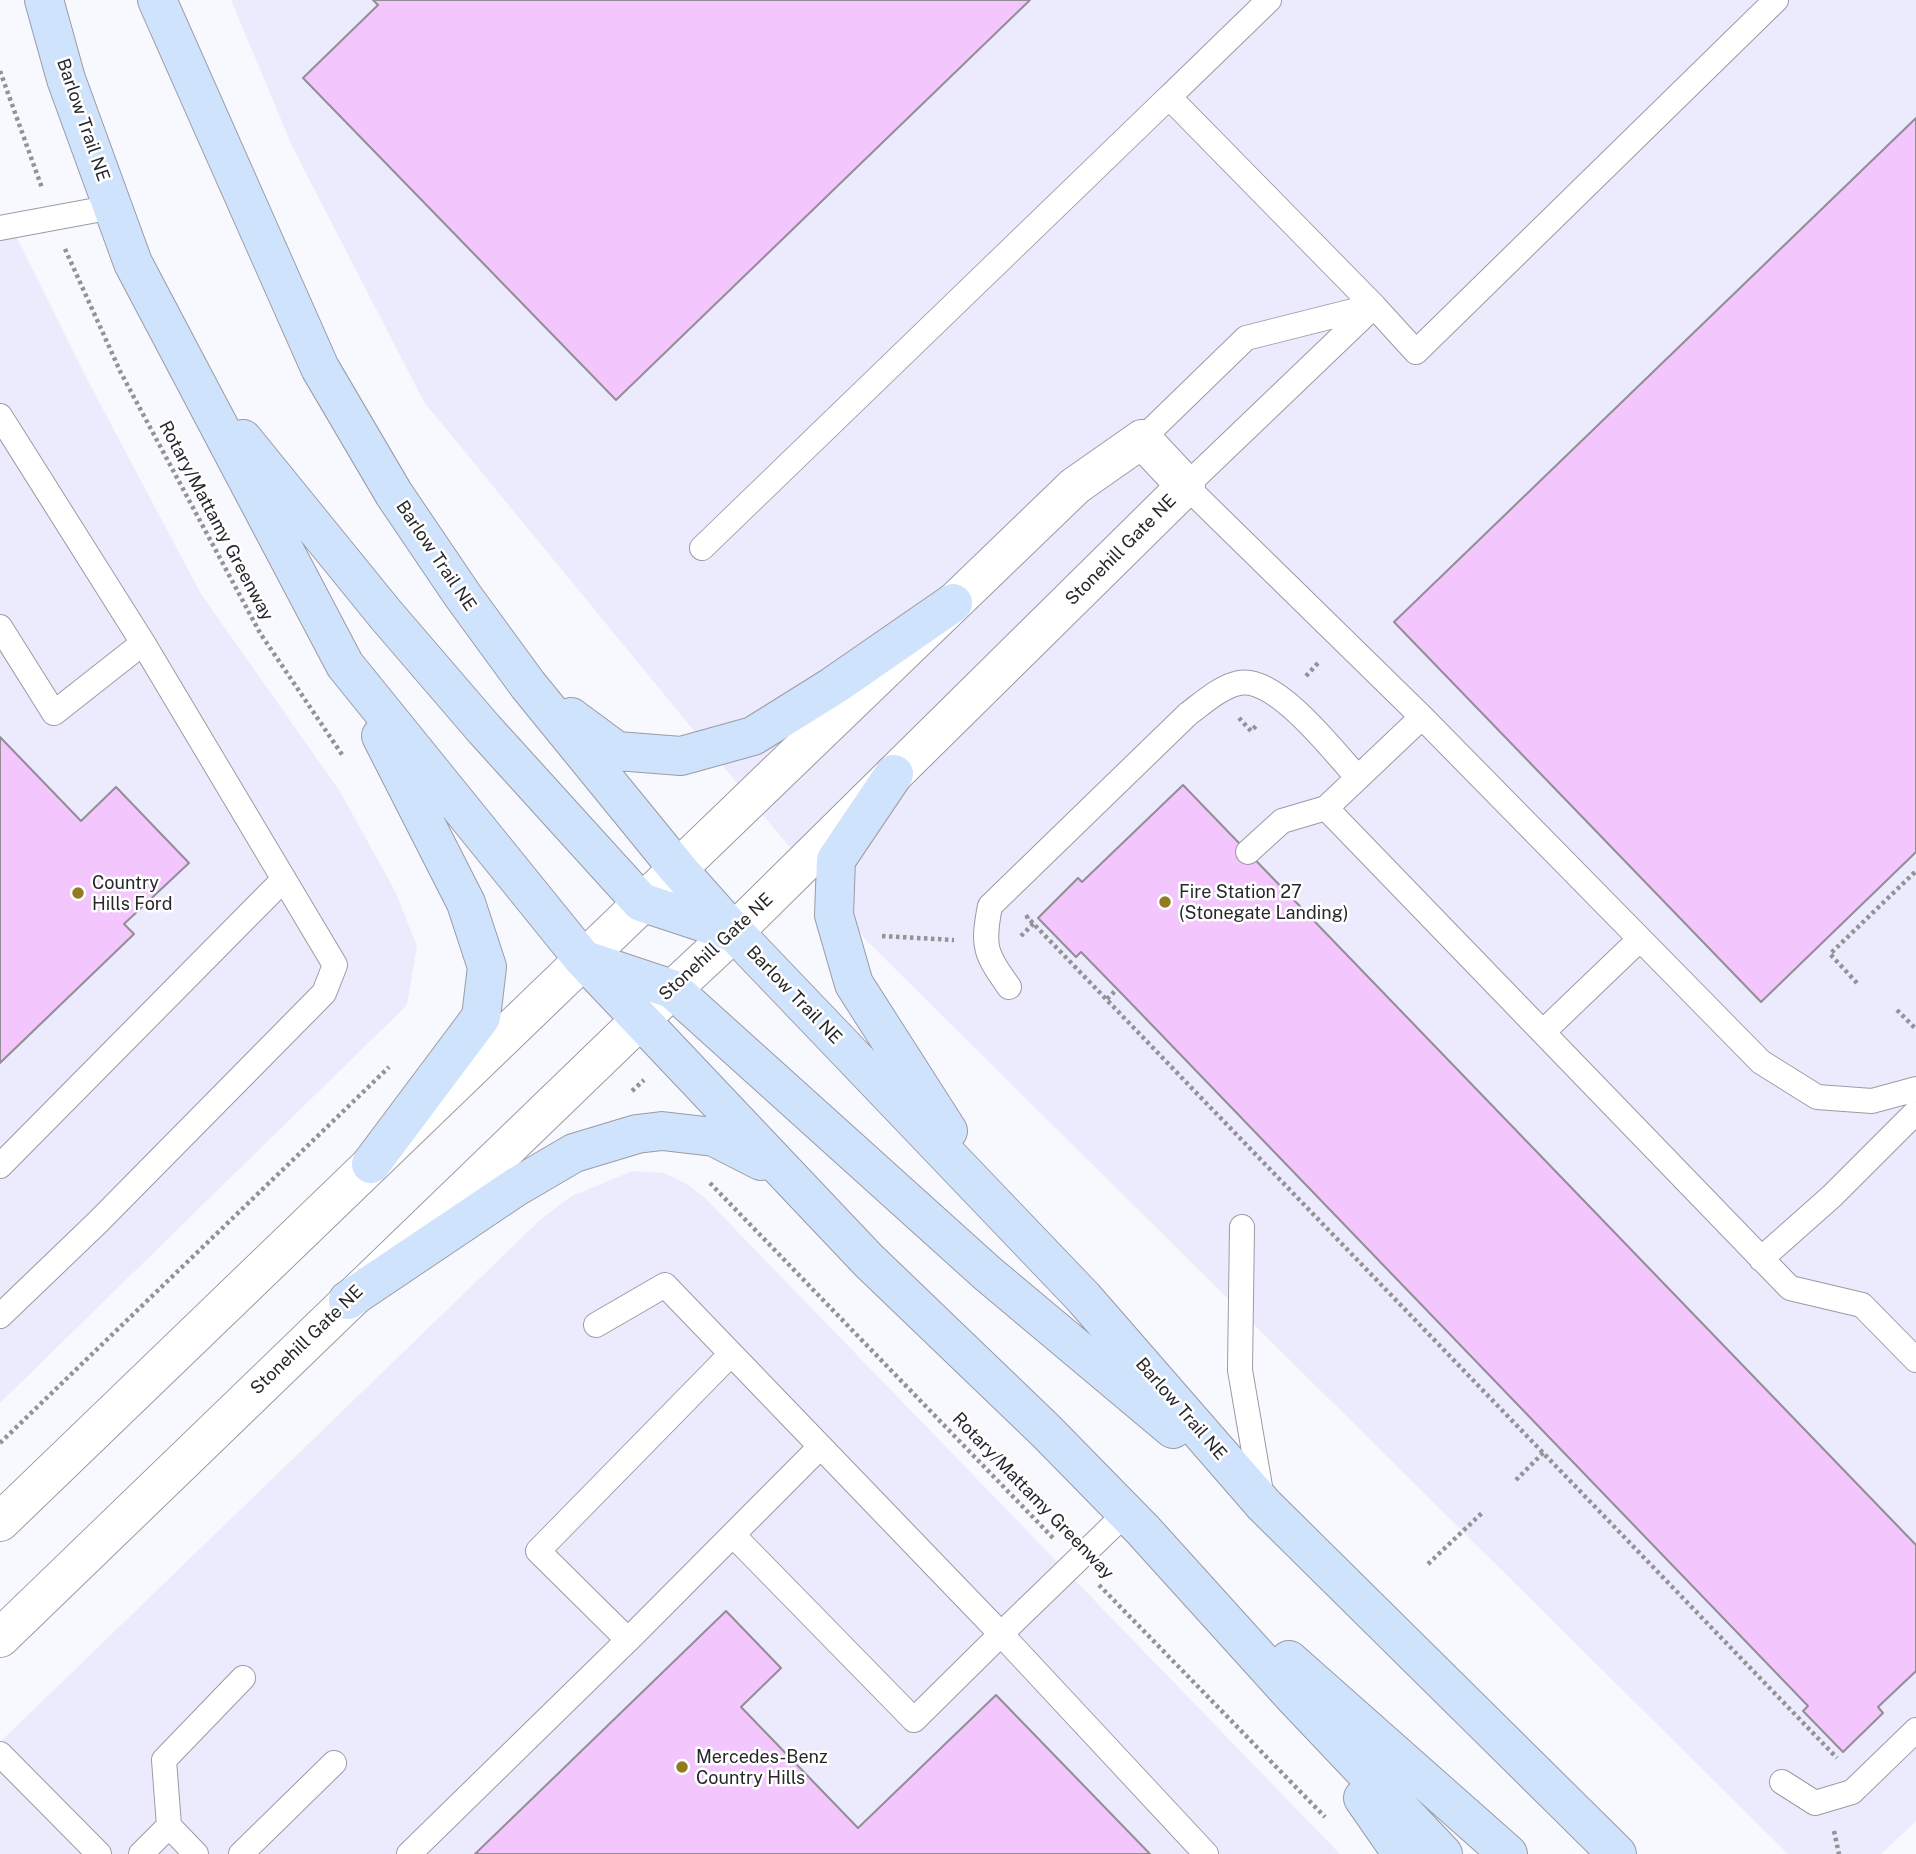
<!DOCTYPE html>
<html>
<head>
<meta charset="utf-8">
<style>
  body { margin:0 }
  canvas { display:block; background:#f8f8ff }
</style>
</head>
<body>
<canvas width="1916" height="1854"></canvas>
<script>
const g = document.querySelector('canvas').getContext('2d');
g.lineJoin = 'round';
function fillPath(path, color) {
  g.fillStyle = color;
  g.fill(path, 'evenodd');
}
function stroke(path, color, width, dash) {
  g.strokeStyle = color;
  g.lineWidth = width;
  g.lineCap = dash ? 'butt' : 'round';
  g.setLineDash(dash || []);
  g.stroke(path);
}
function write(font, color, halo, rows, align = 'center') {
  g.font = font + ' "Public Sans",sans-serif';
  g.lineWidth = 5;
  g.setLineDash([]);
  g.textBaseline = 'middle';
  g.strokeStyle = halo;
  g.fillStyle = color;
  for (const [text, x, y, turn = 0] of rows) {
    g.save();
    g.translate(x, y);
    g.rotate((+turn || 0) * Math.PI / 180);
    g.textAlign = isNaN(turn) ? turn : align;
    if (halo) g.strokeText(text, 0, 0);
    g.fillText(text, 0, 0);
    g.restore();
  }
}
const built = new Path2D(`
  M231,0H1916V1821L1881,1854H1788L865,939L424,402L293,148Z
  M16,236L88,381L201,594L339,790L395,891L417,946L407,1005L0,1403V239Z
  M632,1171L664,1173L687,1184L705,1198L1340,1854H0V1742L541,1219L572,1196Z`);
const building = new Path2D(`
  M373,0H1030L616,400L303,78L378,5Z
  M1916,118V852L1761,1002L1394,622Z
  M0,737L81,821L116,787L189,863L124,924L134,934L0,1063Z
  M1183,785L1916,1545V1671L1878,1707L1883,1713L1843,1752L1803,1711L1808,1706L1124,996L1081,952L1076,957L1038,918L1078,878L1082,882Z
  M726,1611L781,1668L741,1707L858,1828L996,1695L1150,1854H475Z`);
const path = new Path2D(`
  M0,71L42,188
  M65,249L121,373L260,633L343,756
  M1306,676L1318,663
  M1239,718L1251,731L1258,724
  M1029,916L1027,917L1837,1758
  M882,936L954,940
  M1021,936L1034,923
  M1857,983L1830,954L1916,871
  M1107,999L1117,989
  M1897,1010L1916,1029
  M632,1091L644,1080
  M710,1183L1054,1539
  M0,1443L389,1067
  M1516,1480L1544,1452
  M1428,1564L1483,1512
  M1099,1585L1325,1817
  M1834,1831L1839,1854`);
const service = new Path2D(`
  M1269,0L1169,97L1374,306
  M1776,0L1416,352L1374,306L1186,486L1422,717L1761,1062L1817,1097L1872,1101L1916,1089
  M0,228L113,207
  M0,416L143,643L335,965L324,993L97,1223L0,1316
  M1142,439L1246,338L1373,306
  M702,548L1169,97
  M0,627L54,713L143,643
  M1326,808L1790,1288L1862,1305L1916,1360
  M1248,852L1282,821L1326,808L1422,717
  M1009,987C985,953 982,947 990,906L1188,714C1203,703 1220,687 1239,683C1276,675 1335,753 1358,778
  M1544,1031L1640,939
  M0,1166L284,879
  M1242,1227L1240,1370L1262,1498
  M1761,1259L1832,1196L1916,1112
  M596,1325L665,1285L1001,1634L914,1720L733,1535
  M731,1354L538,1551L628,1640L820,1447
  M1126,1513L1001,1634L1206,1854
  M0,1754L99,1854
  M1782,1782L1815,1803L1852,1792L1916,1730
  M169,1826L164,1760L243,1678
  M141,1854L169,1826L196,1854
  M241,1854L334,1763
  M409,1854L628,1640`);
const minor = new Path2D(`
  M0,1522L1075,486L1142,439L1186,486L734,932L640,1020L0,1638`);
const secondary = new Path2D(`
  M44,0L66,79L133,263L345,665L583,959L868,1260L1046,1431L1143,1530L1295,1698L1443,1854
  M157,0L320,368L394,494L463,596L528,685L678,869L734,932L1083,1297L1264,1505L1617,1854
  M243,439L386,615L484,729L641,902L732,932
  M571,717L617,751L681,756L753,736L833,686L953,603
  M894,774L836,860L834,915L854,984L948,1131
  M588,961L672,989L987,1273L1173,1429
  M371,1164L481,1017L487,967L466,903L381,736
  M348,1300L516,1187L574,1153L637,1134L662,1131L714,1137L761,1161
  M1289,1660L1508,1854
  M1363,1798L1402,1854`);
const markers = [
  [78,893,7,"#947a21"],
  [1165,902,7,"#947a21"],
  [682,1767,7,"#947a21"]
];
const streetNames = [
  ["Barlow Trail NE",83,120,71],
  ["Rotary/Mattamy Greenway",216,521,62],
  ["Stonehill Gate NE",1121,550,-45],
  ["Barlow Trail NE",436,556,56],
  ["Stonehill Gate NE",716,947,-43],
  ["Barlow Trail NE",794,995,46],
  ["Stonehill Gate NE",307,1340,-44],
  ["Barlow Trail NE",1181,1409,49],
  ["Rotary/Mattamy Greenway",1033,1496,46]
];
const poiNames = [
  ["Country",92,883],
  ["Hills Ford",92,904],
  ["Fire Station 27",1179,892],
  ["(Stonegate Landing)",1179,913],
  ["Mercedes-Benz",696,1757],
  ["Country Hills",696,1778]
];
fillPath(built, '#ecebfd');
fillPath(building, '#f3c6fd');
stroke(building, '#948d95', 2);
stroke(service, '#9b9ba5', 26);
stroke(minor, '#9b9ba5', 40);
stroke(secondary, '#9b9ba5', 40);
stroke(path, '#929297', 4.5, [3.5, 3.5]);
stroke(service, '#fff', 24);
stroke(minor, '#fff', 38);
stroke(secondary, '#cfe3fd', 38);
for (const [x, y, r, color] of markers) {
  const dot = new Path2D();
  dot.arc(x, y, r, 0, 2 * Math.PI);
  g.fillStyle = color;
  g.fill(dot);
  stroke(dot, '#fff', 2.5);
}
write('18px', '#28282c', '#fff', streetNames);
write('18px', '#28282c', '#fff', poiNames, 'left');
</script>
</body>
</html>
